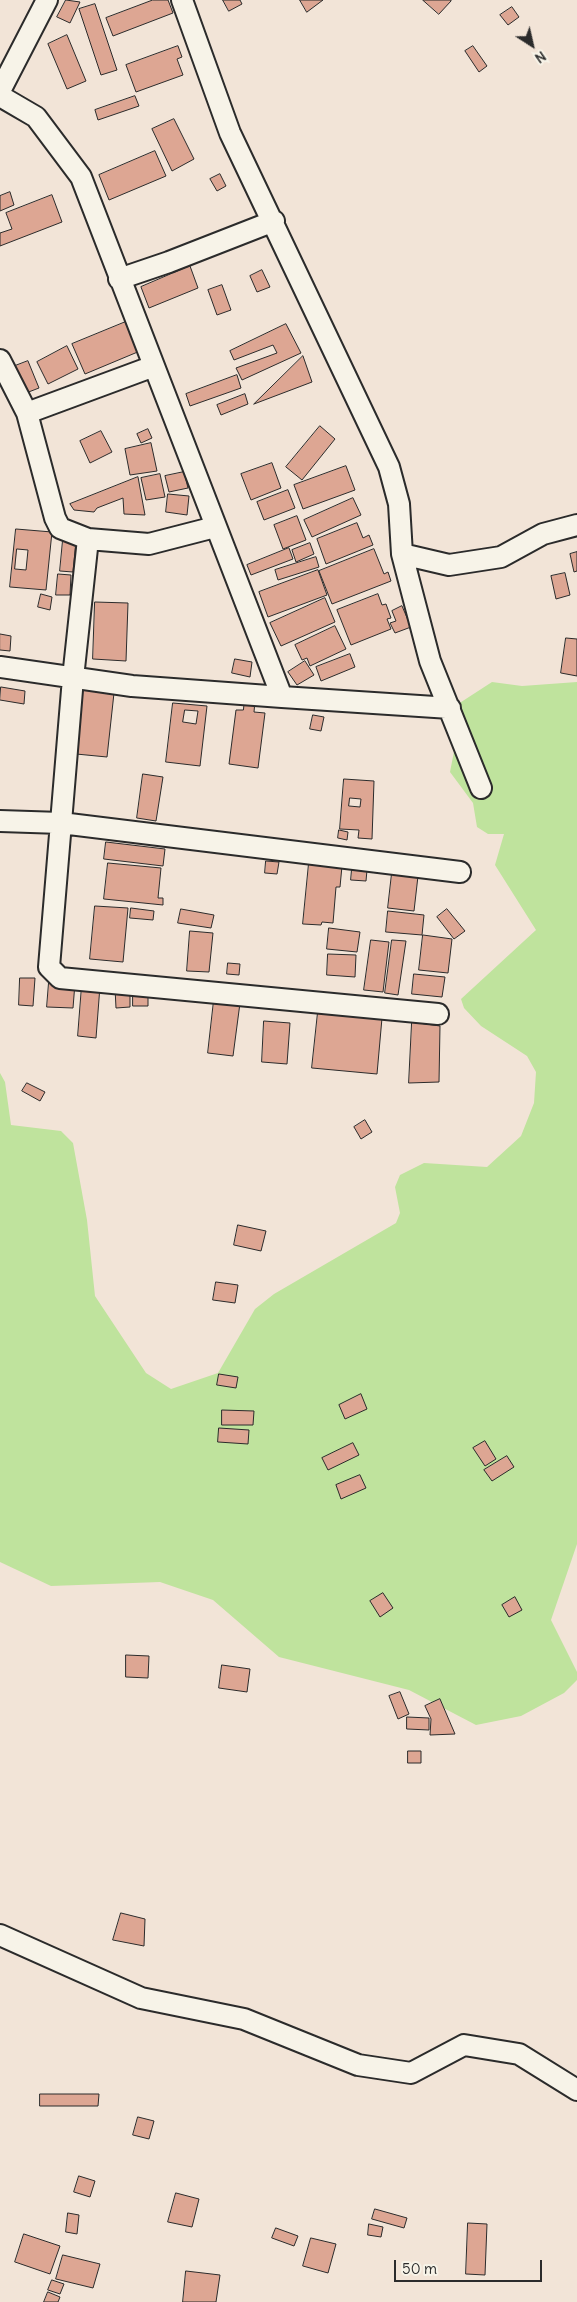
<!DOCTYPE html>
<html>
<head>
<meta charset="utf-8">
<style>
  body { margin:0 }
  #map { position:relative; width:577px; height:2302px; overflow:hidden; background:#f2e4d7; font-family:Delius,sans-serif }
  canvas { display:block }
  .north { position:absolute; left:507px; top:20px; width:50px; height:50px; -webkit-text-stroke:4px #f7f3e8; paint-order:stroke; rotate:145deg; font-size:14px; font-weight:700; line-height:20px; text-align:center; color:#2b2b2b }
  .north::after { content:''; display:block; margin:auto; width:18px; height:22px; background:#2b2b2b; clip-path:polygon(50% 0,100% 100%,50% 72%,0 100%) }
  .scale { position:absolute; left:394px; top:2260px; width:148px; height:22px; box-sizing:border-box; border:2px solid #2b2b2b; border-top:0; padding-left:6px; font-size:15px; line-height:18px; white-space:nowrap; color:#2b2b2b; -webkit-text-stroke:4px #f7f3e8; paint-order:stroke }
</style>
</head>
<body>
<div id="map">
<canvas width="577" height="2302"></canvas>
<div class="north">N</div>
<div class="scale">50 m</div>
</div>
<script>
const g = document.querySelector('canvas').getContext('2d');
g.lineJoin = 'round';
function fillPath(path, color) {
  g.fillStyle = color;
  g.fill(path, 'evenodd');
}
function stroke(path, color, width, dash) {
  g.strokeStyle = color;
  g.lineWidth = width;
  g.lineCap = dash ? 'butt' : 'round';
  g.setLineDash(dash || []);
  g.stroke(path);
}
const green = new Path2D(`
  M492,682L522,686L577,682V1544L551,1620L577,1672V1680L564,1693L521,1716L476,1725L409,1690L279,1657L213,1600L160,1582L51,1586L0,1562V1073L5,1082L11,1125L61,1131L73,1143L87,1220L95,1296L146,1373L171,1389L218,1373L255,1309L274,1294L396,1223L400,1213L395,1187L400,1175L424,1163L487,1167L521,1136L534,1103L536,1072L527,1056L481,1026L464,1008L461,999L536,930L495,865L504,834H488L477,827L473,803L450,772L459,726L455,706Z`);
const building = new Path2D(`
  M66,0L80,2L70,23L57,17Z
  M153,0H168L173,13L113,36L106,18Z
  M223,0H240L242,4L229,11Z
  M300,0H323L307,12Z
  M423,0H451V1L439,14Z
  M95,4L117,70L101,75L79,9Z
  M512,7L519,17L508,25L500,15Z
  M67,35L86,81L67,89L48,44Z
  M178,46L182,57L177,59L183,75L136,92L126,65Z
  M473,46L487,66L479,72L465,51Z
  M135,96L139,106L98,120L95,110Z
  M174,119L194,159L172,171L152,129Z
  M155,151L166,176L109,200L99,175Z
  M220,174L226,186L217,191L210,179Z
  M10,192L14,205L0,211V196Z
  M52,195L62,222L0,246V233L12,229L6,213Z
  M190,266L198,288L149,308L141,287Z
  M262,270L270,287L257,292L250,276Z
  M222,285L231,310L217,315L208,290Z
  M128,321L140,351L85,374L72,344Z
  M286,324L301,353L242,380L236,368L277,353L273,345L234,360L230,351Z
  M67,346L78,369L48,384L37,362Z
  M303,356L312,382L254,404Z
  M28,361L39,388L26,393L15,366Z
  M237,375L241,388L190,406L186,394Z
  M245,394L248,404L221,415L217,405Z
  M320,426L335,439L302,480L286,467Z
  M148,429L152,438L141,443L137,434Z
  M101,431L112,452L90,463L80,441Z
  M151,443L157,471L130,475L125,449Z
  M272,463L281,488L251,500L241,474Z
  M346,466L355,490L303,509L294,485Z
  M184,472L188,488L169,492L165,476Z
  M160,474L165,497L146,500L141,478Z
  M138,477L145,515L124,514L123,498L97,508L94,512L74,510L70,504Z
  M288,490L295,508L264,520L257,502Z
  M168,494L189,496L187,515L166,512Z
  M353,498L361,515L312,537L304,520Z
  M297,516L306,540L283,549L274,525Z
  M357,523L363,538L369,535L373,545L326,564L317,539Z
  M16,529L52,532L46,590L10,587ZM17,549L28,550L26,570L15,569Z
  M63,540L76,541L73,572L60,571Z
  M310,543L314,554L296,562L292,550Z
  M289,548L293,559L251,575L247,565Z
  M374,549L384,574L388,572L391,581L332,604L319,571Z
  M577,552V571L574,572L570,554Z
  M316,557L319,567L278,580L275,570Z
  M318,570L327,595L268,617L259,592Z
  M565,573L570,595L556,599L551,576Z
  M58,574L71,575L70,595H56Z
  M41,594L52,597L50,610L38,607Z
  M378,594L382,605L386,604L391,618L387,619L391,629L351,645L337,610Z
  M325,598L335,622L281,646L270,623Z
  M95,602L128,603L126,661L93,659Z
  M402,606L411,627L395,633L390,623L396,621L392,611Z
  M335,626L346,649L310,666L307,658L302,660L295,645Z
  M0,634L11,636L10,651L0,650Z
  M566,638L577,639V676L561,673Z
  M350,654L355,667L321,681L316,667Z
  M235,659L252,662L250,677L232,673Z
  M305,661L314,675L297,685L288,672Z
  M1,687L25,691L24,704L0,700Z
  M83,690L114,693L107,757L76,754Z
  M245,699L255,701L254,712L265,713L258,768L229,764L236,710H243Z
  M173,703L207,706L200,766L166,762ZM185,710L198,711L196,724L183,722Z
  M313,715L324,717L321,731L310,729Z
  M143,774L163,777L156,821L137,818Z
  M344,779L374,781L372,839L358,838L359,830L340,829ZM350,798L361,799L360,807L349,806Z
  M339,830L348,832L347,840L338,838Z
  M106,842L165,849L163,866L104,859Z
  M266,861L279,862L277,874L265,873Z
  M108,863L161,868L158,898H163V905L104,899Z
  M309,863L342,866L340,887H336L333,923L322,922L321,925L303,924Z
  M352,869L367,870L366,881L351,880Z
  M392,873L418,876L414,911L388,908Z
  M95,906L128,908L123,962L90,959Z
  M131,908L154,911L153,920L130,918Z
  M181,909L214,915L211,928L178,923Z
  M447,909L465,931L454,939L437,917Z
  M388,911L424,915L422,935L386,932Z
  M329,928L360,932L357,952L327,949Z
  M190,931L213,933L209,972L187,971Z
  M423,935L452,939L448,973L419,970Z
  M371,940L389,942L383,992L364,990Z
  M392,940L406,941L398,995L385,993Z
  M328,954L356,955L355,977L327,975Z
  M228,963L240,964L239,975L227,974Z
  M414,974L445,977L442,997L412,994Z
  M20,978H35L33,1006L19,1005Z
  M49,982L75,983L73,1008L47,1007Z
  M82,985L100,986L96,1038L78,1036Z
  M130,987V1007L116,1008L115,988Z
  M133,990H148V1006H133Z
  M214,1000L240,1003L233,1056L208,1053Z
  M318,1012L382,1018L377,1074L312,1068Z
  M264,1021L290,1023L287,1064L262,1062Z
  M412,1022L440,1026L439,1082L409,1083Z
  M27,1083L45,1092L40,1101L22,1091Z
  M365,1120L372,1132L361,1139L354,1127Z
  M238,1225L266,1231L261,1251L234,1245Z
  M216,1282L238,1285L235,1303L213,1300Z
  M219,1374L238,1377L236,1388L217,1385Z
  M361,1394L367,1409L345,1419L339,1405Z
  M222,1410L254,1411L253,1425H222Z
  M219,1428L249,1430L248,1444L218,1442Z
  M485,1441L496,1459L485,1466L473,1448Z
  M353,1443L359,1455L328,1470L322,1458Z
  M507,1456L514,1467L492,1481L484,1470Z
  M360,1475L366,1488L341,1499L336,1485Z
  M383,1593L393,1608L380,1617L370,1601Z
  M515,1597L522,1610L509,1617L502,1605Z
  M126,1655L149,1656L148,1678L126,1677Z
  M222,1665L250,1669L247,1692L219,1688Z
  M400,1692L409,1714L398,1719L389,1696Z
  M440,1699L455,1734L430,1735L431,1719L425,1706Z
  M407,1717L429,1718V1730L407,1729Z
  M408,1751H421V1763H408Z
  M121,1913L145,1919L144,1946L113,1940Z
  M40,2094H99L98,2106H40Z
  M138,2117L154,2121L149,2139L133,2135Z
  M79,2176L95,2181L90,2197L74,2192Z
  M176,2193L199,2199L192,2227L168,2222Z
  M375,2209L407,2218L404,2228L372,2219Z
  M68,2213L79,2215L77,2234L66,2232Z
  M468,2223L487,2224L485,2275L466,2274Z
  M369,2224L383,2227L381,2237L368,2235Z
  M276,2228L298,2236L294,2246L272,2238Z
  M24,2234L60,2246L50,2274L15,2262Z
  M311,2238L336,2244L328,2273L303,2266Z
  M63,2255L100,2264L93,2288L56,2279Z
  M186,2271L220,2275L216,2302H183Z
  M52,2280L64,2284L60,2294L48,2290Z
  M48,2292L60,2297L58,2302H44Z`);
const street = new Path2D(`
  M182,0L230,133L389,467L399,504L402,554L430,661L481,788
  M0,91L47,0
  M0,96L36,117L81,177L282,697L132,686L0,667
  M119,279L169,262L274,221
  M0,360L27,413L55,518L60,528L88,539
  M27,413L154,366
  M215,527L149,544L88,539L73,678L49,967L60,978L438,1014
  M402,554L449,565L501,557L543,534L577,525
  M282,697L450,708
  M0,821L61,823L460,872
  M0,1935L141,1998L244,2019L358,2065L411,2073L464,2045L519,2054L577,2090`);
fillPath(green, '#bfe39d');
fillPath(building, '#dda693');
stroke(building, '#2b2b2b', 1);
stroke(street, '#2b2b2b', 24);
stroke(street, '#f7f3e8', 20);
</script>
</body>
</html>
